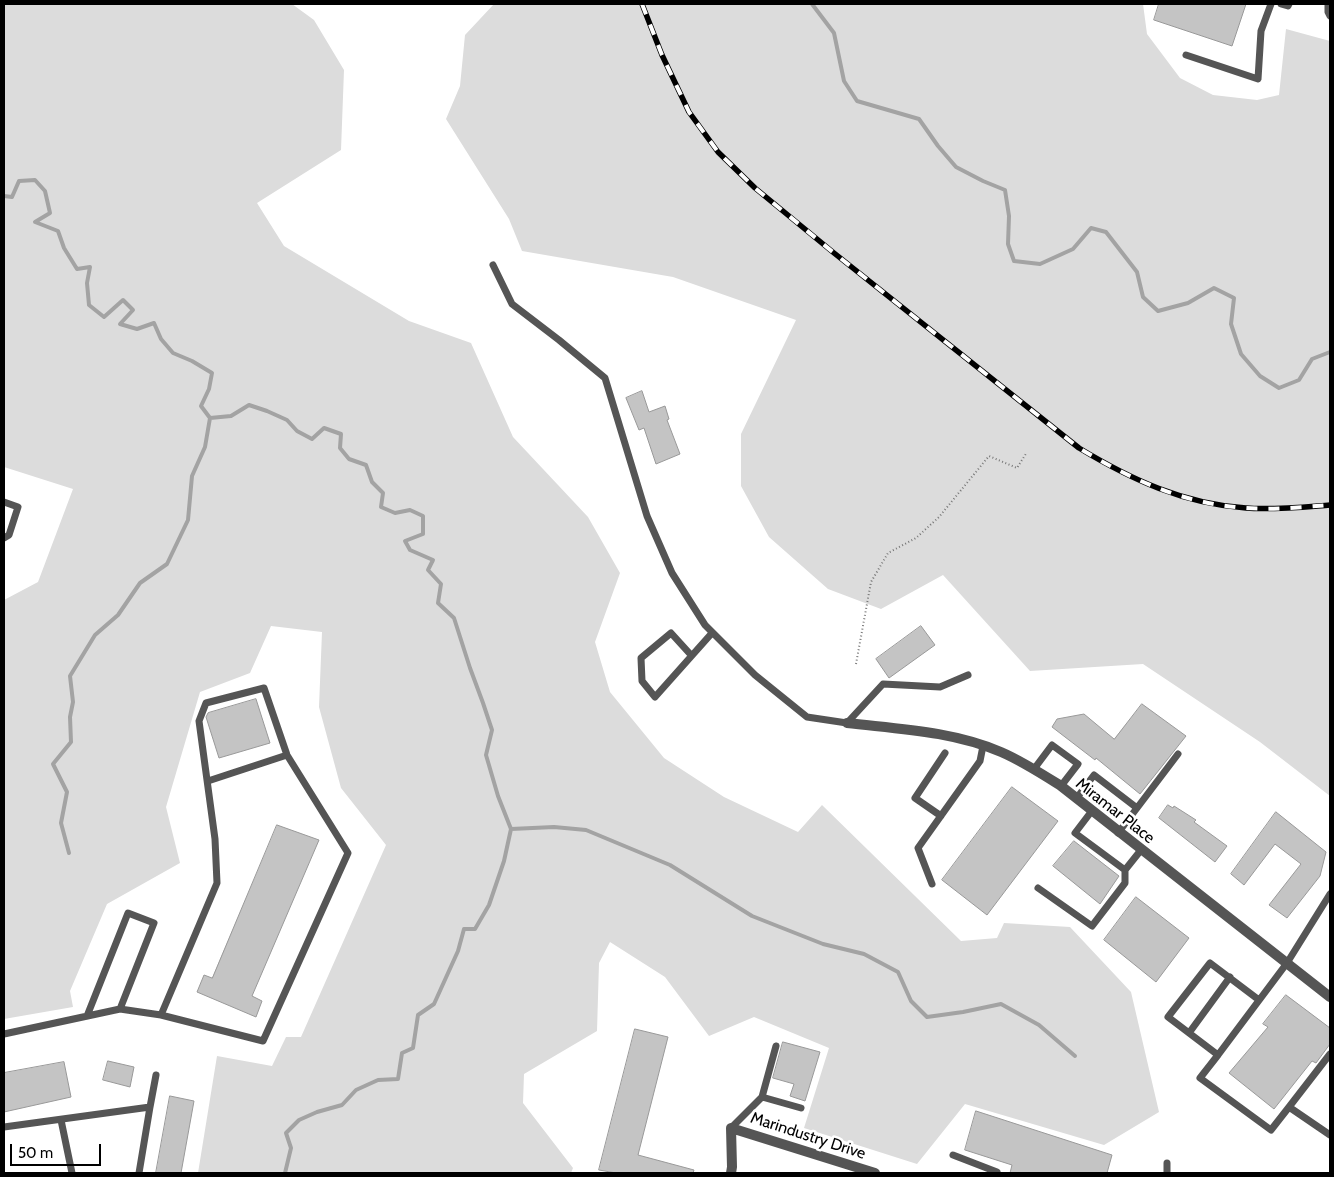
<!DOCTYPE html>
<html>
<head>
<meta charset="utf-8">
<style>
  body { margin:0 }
  #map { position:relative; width:1334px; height:1177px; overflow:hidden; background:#fff; font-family:Cabin,sans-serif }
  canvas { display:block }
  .frame { position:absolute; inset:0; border:5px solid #000; pointer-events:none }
  .scale { position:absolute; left:10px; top:1144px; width:91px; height:22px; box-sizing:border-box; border:2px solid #000; border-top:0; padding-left:6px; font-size:15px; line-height:18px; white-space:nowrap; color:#000; -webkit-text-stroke:4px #fff; paint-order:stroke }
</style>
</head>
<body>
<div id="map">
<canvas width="1334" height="1177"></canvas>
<div class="frame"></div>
<div class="scale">50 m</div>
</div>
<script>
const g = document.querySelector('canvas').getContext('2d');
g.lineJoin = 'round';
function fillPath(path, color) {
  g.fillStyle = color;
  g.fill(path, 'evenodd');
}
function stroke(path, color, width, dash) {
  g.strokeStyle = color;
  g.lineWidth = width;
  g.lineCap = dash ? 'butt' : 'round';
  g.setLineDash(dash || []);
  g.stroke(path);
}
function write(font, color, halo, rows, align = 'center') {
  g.font = font + ' Cabin,sans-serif';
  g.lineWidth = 5;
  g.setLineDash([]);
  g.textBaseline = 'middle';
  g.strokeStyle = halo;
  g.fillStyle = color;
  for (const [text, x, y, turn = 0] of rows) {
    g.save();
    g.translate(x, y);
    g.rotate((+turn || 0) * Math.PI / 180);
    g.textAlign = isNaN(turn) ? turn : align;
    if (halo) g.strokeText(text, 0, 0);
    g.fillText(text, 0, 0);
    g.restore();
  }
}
const green = new Path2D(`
  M4,4H292L314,20L344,70L341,150L257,203L284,246L409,321L471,343L513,437L588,517L620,573L595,642L610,692L664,758L724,797L798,832L822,805L961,941L997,938L1004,923L1070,927L1131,992L1159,1112L1104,1145L965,1104L917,1164L804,1128L829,1048L754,1017L709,1036L665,977L610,942L599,963L597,1031L524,1074L523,1103L573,1168L571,1173H198L217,1056L272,1066L286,1037H301L386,845L341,788L319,707L322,632L271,626L250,673L200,692L166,807L180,863L107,904L70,991L73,1007L4,1019V600L38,582L73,489L4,467Z
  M494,4H1143L1147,34L1180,78L1213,95L1257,100L1279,95L1286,29L1330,41V796L1260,742L1143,664L1030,671L943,575L881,609L828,589L769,537L741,486V434L796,320L673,277L522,251L509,219L446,119L460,86L465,35Z`);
const stream = new Path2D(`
  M812,4L834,33L844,81L857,101L919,119L938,146L956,167L983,181L1005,190L1009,216L1008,244L1014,261L1040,264L1073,249L1091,228L1106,232L1137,272L1143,297L1158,311L1188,303L1214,288L1234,298L1231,324L1241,354L1260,376L1279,388L1299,380L1312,359L1330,352
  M4,196L12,197L19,181L35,180L45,191L50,213L35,222L58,231L64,248L77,269L90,267L87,283L89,305L104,317L123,300L133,310L120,324L137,329L154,323L161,339L173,353L192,361L212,373L209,389L201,406L210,418L231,416L249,405L267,411L287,420L297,431L312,439L324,428L341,434L340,448L349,459L366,465L372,482L383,493L381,507L395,513L410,510L423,516V534L405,541L410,550L433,560L428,570L441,584L438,603L454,618L470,668L483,703L492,730L486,755L498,796L511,829L504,861L489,905L475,929H464L458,951L434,1004L418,1015L413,1048L402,1053L398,1079L378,1080L356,1090L342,1105L317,1112L299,1120L286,1133L291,1148L285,1173
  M511,829L554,827L586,830L670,865L752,916L823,944L864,954L898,972L911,1001L927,1017L963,1012L1001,1004L1039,1025L1075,1056
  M69,853L61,823L67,792L53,764L71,742L70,717L73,702L70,676L95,635L118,615L140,583L167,564L188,520L192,476L205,447L210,418`);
const building = new Path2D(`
  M1159,4H1246L1232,46L1154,20Z
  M642,391L649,412L665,406L669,419L667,420L680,454L656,464L644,428L639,430L626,398Z
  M921,626L935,645L889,678L876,659Z
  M256,699L270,743L219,758L206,717L208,713Z
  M1142,704L1186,736L1140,794L1096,758L1095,760L1052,727L1057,719L1084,714L1114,739Z
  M1012,787L1058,821L987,915L942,880Z
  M1168,805L1173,808L1174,806L1196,820L1194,822L1227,846L1215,862L1159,818Z
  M1276,812L1326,852L1320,876L1287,918L1269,905L1301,864L1275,844L1244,885L1231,874Z
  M277,825L319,840L252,996L262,1001L256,1017L197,992L204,975L212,978Z
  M1074,841L1119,876L1100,904L1053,866Z
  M1136,897L1189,938L1156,982L1104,940Z
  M1286,995L1330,1028V1044L1316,1063L1312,1061L1274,1109L1229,1073L1268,1027L1263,1024Z
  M635,1029L668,1037L638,1155L694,1170L693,1173H616L599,1170Z
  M783,1042L820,1052L805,1101L790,1096L794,1084L773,1078Z
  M108,1061L134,1067L130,1087L103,1080Z
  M64,1062L71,1097L4,1112V1073Z
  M170,1096L194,1101L181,1173H156Z
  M976,1111L1112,1155L1107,1173H1010L1012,1165L965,1150Z`);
const path = new Path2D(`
  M856,664L871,582L888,553L916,538L939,517L989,456L1017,468L1027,452`);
const service = new Path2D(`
  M1281,4L1288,6L1289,4
  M1328,4V12L1330,16
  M1186,55L1258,79L1261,31L1271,4
  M493,265L512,304L559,340L605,378L647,516L672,573L705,625L755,675L807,717L847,723L883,684L940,687L968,675
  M4,502L18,507L9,535L4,538
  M691,655L671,633L641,658L642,681L655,697L712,633
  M1034,769L1052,745L1078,764L1061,786
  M208,781L287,755
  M1076,799L1094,775L1137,808L1118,833
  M1137,808L1178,754
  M1091,812L1075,833L1125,870L1141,850
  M941,816L915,798L945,753
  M932,884L918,848L980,761L983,746
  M1038,888L1092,926L1125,883V870
  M1259,1000L1210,963L1168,1017L1218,1055L1287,963L1330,894
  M87,1016L128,913L154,923L120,1009
  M1189,1033L1230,977
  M4,1034L120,1009L161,1015L263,1041L348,853L287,755L264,688L206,703L199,721L215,839L217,883L161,1015
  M1330,1054L1289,1107L1330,1135
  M1218,1055L1200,1078L1271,1130L1289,1107
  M762,1097L776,1046
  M150,1107L156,1075
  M61,1120L72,1173
  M4,1127L150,1107L139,1173
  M731,1128L762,1097L801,1108
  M953,1155L997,1172L996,1173
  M1167,1173V1163`);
const minor = new Path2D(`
  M847,723C898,729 952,731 1001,752C1022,761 1042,774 1061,786L1330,997
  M731,1173L732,1167L731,1128L875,1173`);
const rail = new Path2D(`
  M642,4L662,55L689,112L718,152L755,188L834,253L1079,448C1132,480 1184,504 1246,508C1274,510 1303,507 1330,505`);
const streetNames = [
  ["Miramar Place",1115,811,38],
  ["Marindustry Drive",808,1136,18]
];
fillPath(green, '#dcdcdc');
stroke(stream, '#a3a3a3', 4);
fillPath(building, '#c4c4c4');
stroke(building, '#999', 1);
stroke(path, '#777', 2, [1, 2.5]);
stroke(service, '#555', 7);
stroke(minor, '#555', 10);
stroke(rail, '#000', 5.5);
stroke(rail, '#fff', 4, [11]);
write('16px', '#000', '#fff', streetNames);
</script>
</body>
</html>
